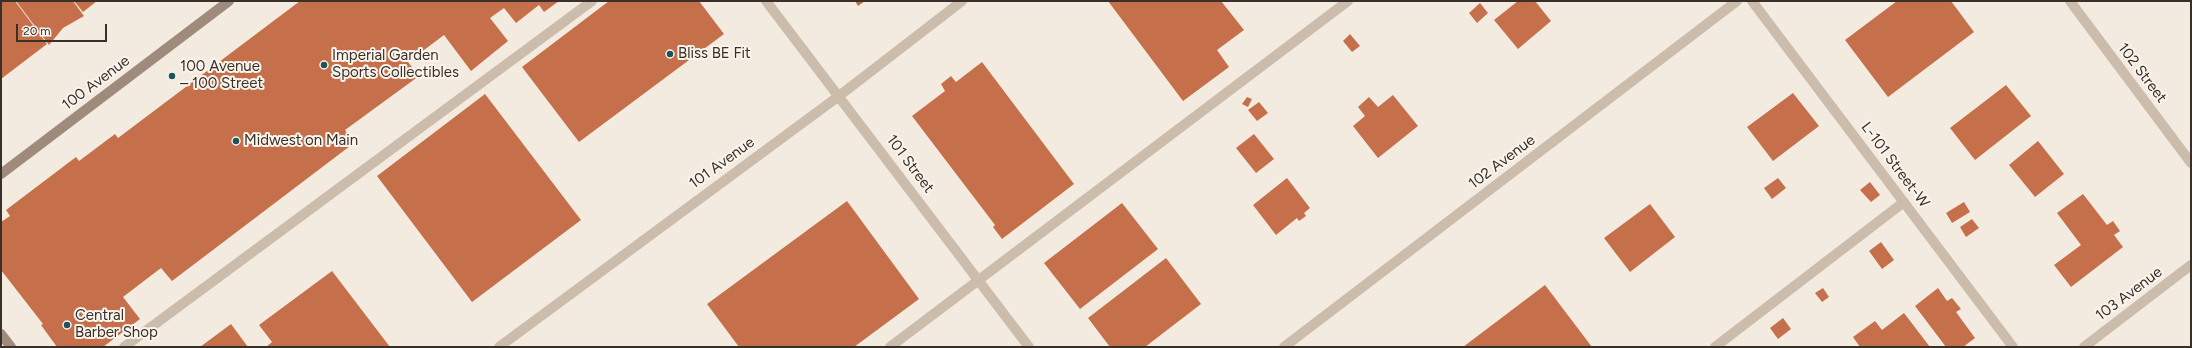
<!DOCTYPE html>
<html>
<head>
<meta charset="utf-8">
<style>
  body { margin:0 }
  #map { position:relative; width:2192px; height:348px; overflow:hidden; background:#f3ebdf; font-family:Figtree,sans-serif }
  canvas { display:block }
  .frame { position:absolute; inset:0; border:2px solid #39302a; pointer-events:none }
  .scale { position:absolute; left:16px; top:24px; width:91px; height:18px; box-sizing:border-box; border:2px solid #39302a; border-top:0; padding-left:5px; font-size:12px; line-height:14px; white-space:nowrap; color:#39302a; -webkit-text-stroke:3px #faf4ec; paint-order:stroke }
</style>
</head>
<body>
<div id="map">
<canvas width="2192" height="348"></canvas>
<div class="frame"></div>
<div class="scale">20 m</div>
</div>
<script>
const g = document.querySelector('canvas').getContext('2d');
g.lineJoin = 'round';
function fillPath(path, color) {
  g.fillStyle = color;
  g.fill(path, 'evenodd');
}
function stroke(path, color, width, dash) {
  g.strokeStyle = color;
  g.lineWidth = width;
  g.lineCap = dash ? 'butt' : 'round';
  g.setLineDash(dash || []);
  g.stroke(path);
}
function write(font, color, halo, rows, align = 'center') {
  g.font = font + ' Figtree,sans-serif';
  g.lineWidth = 4;
  g.setLineDash([]);
  g.textBaseline = 'middle';
  g.strokeStyle = halo;
  g.fillStyle = color;
  for (const [text, x, y, turn = 0] of rows) {
    g.save();
    g.translate(x, y);
    g.rotate((+turn || 0) * Math.PI / 180);
    g.textAlign = isNaN(turn) ? turn : align;
    if (halo) g.strokeText(text, 0, 0);
    g.fillText(text, 0, 0);
    g.restore();
  }
}
const building = new Path2D(`
  M1,1H15L47,44L1,79Z
  M16,1H73L84,16L63,28L49,45Z
  M74,1H97L83,12Z
  M300,1H559L544,12L539,5L516,23L504,8L490,18L508,41L471,71L444,35L408,62L419,76L345,130L354,143L172,281L161,268L123,297L140,319L103,347H57L41,325L43,324L1,270V222L10,216L6,210L76,157L79,161L115,134L118,138Z
  M609,1H699L724,34L579,142L522,67Z
  M855,1H865L858,6Z
  M1108,1H1221L1244,30L1217,50L1229,67L1183,101Z
  M1518,1H1535L1551,21L1518,49L1494,20Z
  M1897,1H1951L1974,32L1888,97L1845,40Z
  M1480,3L1488,13L1477,23L1469,13Z
  M1350,34L1360,46L1352,52L1343,41Z
  M982,62L1074,184L1002,239L993,227L995,225L912,116L945,91L941,84L951,76L956,82Z
  M2006,85L2031,116L1975,160L1950,128Z
  M1793,93L1819,126L1773,161L1747,127Z
  M485,94L581,220L472,302L377,176Z
  M1393,95L1418,126L1378,158L1353,126L1365,116L1358,107L1369,97L1378,107Z
  M1247,97L1252,99L1248,107L1242,104Z
  M1259,102L1268,113L1257,121L1248,110Z
  M1254,134L1274,159L1256,173L1236,148Z
  M2038,141L2064,174L2035,197L2009,165Z
  M1287,178L1310,208L1304,213L1306,216L1299,221L1297,218L1276,235L1253,205Z
  M1778,178L1786,188L1772,199L1764,188Z
  M1870,182L1880,195L1871,202L1860,190Z
  M2083,194L2107,225L2113,221L2120,231L2114,235L2123,247L2071,287L2054,265L2081,245L2057,213Z
  M847,201L919,299L854,347H739L707,304Z
  M1964,202L1970,212L1952,223L1946,213Z
  M1122,203L1158,249L1080,309L1044,263Z
  M1650,204L1675,237L1630,272L1604,238Z
  M1972,219L1979,228L1966,237L1960,227Z
  M1881,242L1894,260L1882,269L1869,251Z
  M1166,258L1201,304L1145,347H1110L1088,318Z
  M332,271L390,347H266L272,342L259,325Z
  M1545,285L1592,347H1463Z
  M1823,288L1829,297L1822,302L1815,293Z
  M1938,288L1947,301L1952,298L1961,309L1956,312L1975,338L1963,347H1946L1915,306Z
  M1904,313L1930,347H1860L1853,337L1875,321L1882,330Z
  M1783,318L1791,329L1778,339L1770,328Z
  M231,324L248,347H200Z`);
const service = new Path2D(`
  M1752,1L2013,347
  M124,347L592,1
  M890,347L1348,1
  M1715,347L1904,202`);
const minor = new Path2D(`
  M2084,347L2191,265`);
const tertiary = new Path2D(`
  M766,1L1029,347
  M2070,1L2191,163
  M499,347L839,96L962,1
  M1284,347L1737,1`);
const secondary = new Path2D(`
  M1,174L229,1
  M1,334L11,347`);
const markers = [
  [670,54,4,"#1f535a"],
  [324,65,4,"#1f535a"],
  [172,76,4,"#1f535a"],
  [236,141,4,"#1f535a"],
  [67,325,4,"#1f535a"]
];
const poiNames = [
  ["Bliss BE Fit",678,54],
  ["Imperial Garden",332,56],
  ["Sports Collectibles",332,73],
  ["100 Avenue",180,67],
  ["– 100 Street",180,84],
  ["Midwest on Main",244,141],
  ["Central",75,316],
  ["Barber Shop",75,333]
];
const streetNames = [
  ["102 Street",2142,73,53],
  ["100 Avenue",96,83,-37],
  ["102 Avenue",1502,162,-37],
  ["101 Avenue",722,163,-36],
  ["101 Street",910,164,53],
  ["L-101 Street-W",1895,165,53],
  ["103 Avenue",2129,294,-37]
];
fillPath(building, '#c5704b');
stroke(service, '#cbbcab', 10);
stroke(minor, '#cbbcab', 10);
stroke(tertiary, '#cbbcab', 10);
stroke(secondary, '#9f8b7c', 10);
for (const [x, y, r, color] of markers) {
  const dot = new Path2D();
  dot.arc(x, y, r, 0, 2 * Math.PI);
  g.fillStyle = color;
  g.fill(dot);
  stroke(dot, '#faf4ec', 1.5);
}
write('15px', '#39302a', '#faf4ec', poiNames, 'left');
write('15px', '#39302a', '#faf4ec', streetNames);
</script>
</body>
</html>
